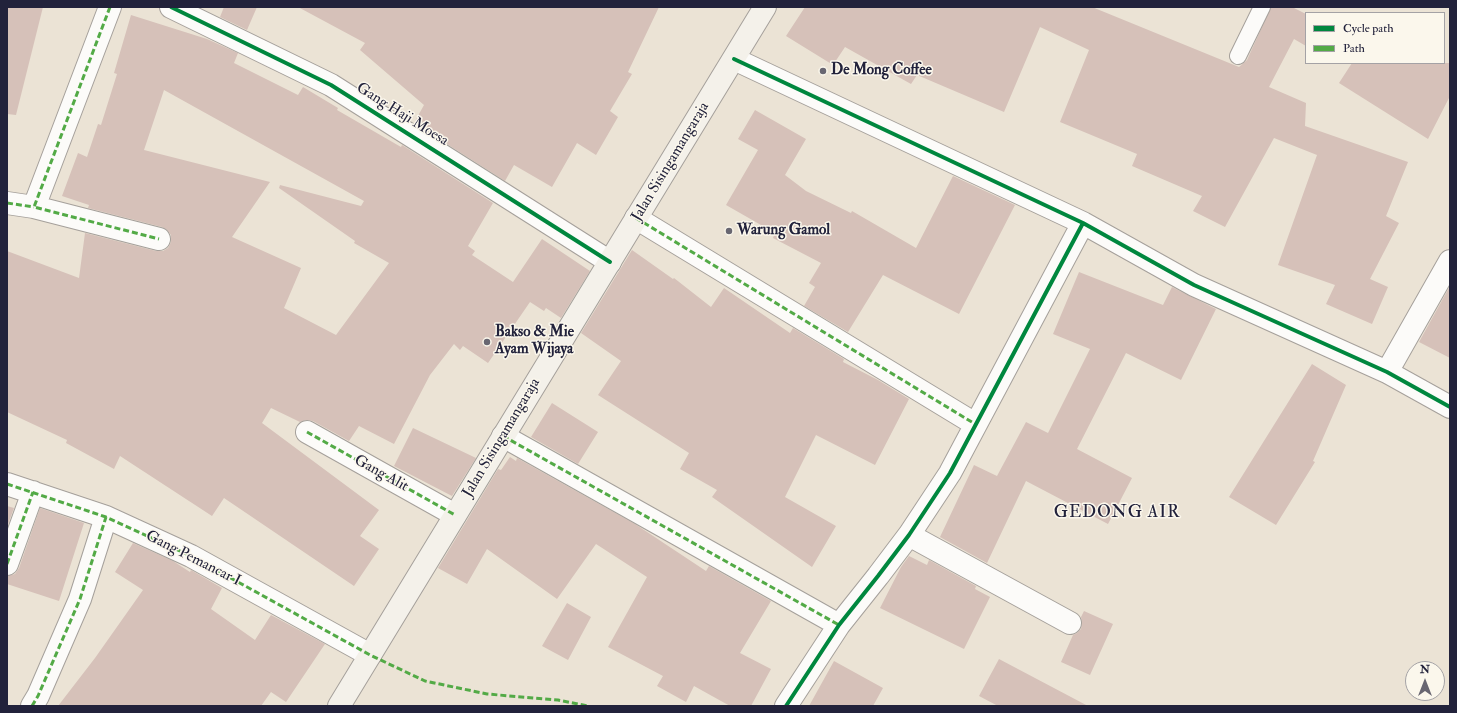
<!DOCTYPE html>
<html>
<head>
<meta charset="utf-8">
<style>
  body { margin:0 }
  #map { position:relative; width:1457px; height:713px; overflow:hidden; background:#ebe3d5; font-family:"IM FELL Double Pica",serif }
  canvas { display:block }
  .frame { position:absolute; inset:0; border:8px solid #22223b; pointer-events:none }
  .legend { position:absolute; left:1305px; top:12px; width:140px; height:52px; box-sizing:border-box; background:#fbf7ec; border:1px solid #a4a2a5; margin:0; padding:5px 7px; list-style:none; font-size:12px; color:#22223b }
  .legend li { display:flex; align-items:center; gap:8px; height:20px }
  .legend b { width:20px; border:1px solid #a4a2a5 }
  .north { position:absolute; left:1405px; top:661px; width:40px; height:40px; box-sizing:border-box; background:#fbf7ec; border:1px solid #a4a2a5; border-radius:50%; rotate:0deg; font-size:11px; font-weight:700; line-height:16px; text-align:center; color:#22223b }
  .north::after { content:''; display:block; margin:auto; width:14px; height:18px; background:#686671; clip-path:polygon(50% 0,100% 100%,50% 72%,0 100%) }
</style>
</head>
<body>
<div id="map">
<canvas width="1457" height="713"></canvas>
<div class="frame"></div>
<ul class="legend">
<li><b style="height:5px;background:#00873e"></b>Cycle path</li>
<li><b style="height:5px;background:#53aa46"></b>Path</li>
</ul>
<div class="north">N</div>
</div>
<script>
const g = document.querySelector('canvas').getContext('2d');
g.lineJoin = 'round';
function fillPath(path, color) {
  g.fillStyle = color;
  g.fill(path, 'evenodd');
}
function stroke(path, color, width, dash) {
  g.strokeStyle = color;
  g.lineWidth = width;
  g.lineCap = dash ? 'butt' : 'round';
  g.setLineDash(dash || []);
  g.stroke(path);
}
function write(font, color, halo, rows, align = 'center') {
  g.font = font + ' "IM FELL Double Pica",serif';
  g.lineWidth = 3;
  g.setLineDash([]);
  g.textBaseline = 'middle';
  g.strokeStyle = halo;
  g.fillStyle = color;
  for (const [text, x, y, turn = 0] of rows) {
    g.save();
    g.translate(x, y);
    g.rotate((+turn || 0) * Math.PI / 180);
    g.textAlign = isNaN(turn) ? turn : align;
    if (halo) g.strokeText(text, 0, 0);
    g.fillText(text, 0, 0);
    g.restore();
  }
}
const building = new Path2D(`
  M7,7H43L16,115L7,114Z
  M224,7H257L247,30L220,17Z
  M298,7H659L628,72L632,74L610,111L618,117L596,155L577,143L552,187L514,165L505,181L414,123L424,105L360,50L365,43Z
  M805,7H1092L1239,67L1247,60L1271,7H1292L1306,14V46L1294,39L1269,87L1306,103L1305,126L1408,162L1386,216L1399,223L1370,279L1388,287L1372,324L1326,304L1335,285L1278,265L1317,155L1274,138L1225,227L1193,211L1202,196L1132,166L1137,154L1060,122L1089,50L1040,27L1004,112L917,75L911,84L845,47L833,65L786,36Z
  M131,15L207,39L238,53L234,63L298,95L303,87L338,108L337,110L401,147L402,145L493,203L468,246L475,251L472,255L513,282L542,239L590,271L561,318L546,308L544,311L530,302L488,363L463,346L460,350L454,344L430,375L394,444L359,426L349,441L313,421L306,420L300,422L271,408L262,423L379,510L360,536L379,549L354,586L224,498L212,516L120,456L114,469L66,443L67,440L7,412V251L79,278L85,233L156,251H163L168,248L171,242V235L167,230L162,227L88,208L89,205L62,196L78,153L87,157L98,124L101,125L117,74L114,73ZM164,90L364,201L361,206L280,185L279,188L355,241L354,243L389,263L336,335L284,308L301,268L232,237L270,182L144,150Z
  M1352,63H1450V96L1428,139L1339,83Z
  M755,110L806,139L785,175L806,191L851,213L852,211L916,248L953,176L1015,205L959,314L883,275L848,332L804,306L815,287L809,283L821,263L773,238L775,233L726,205L758,150L738,139Z
  M632,250L673,279L674,278L711,307L724,288L790,333L793,328L844,359L843,362L878,380L909,399L875,465L816,435L785,497L836,526L812,567L712,497L717,490L680,469L689,453L598,395L621,361L581,333Z
  M1079,272L1163,305L1172,287L1216,309L1181,380L1126,353L1077,449L1132,478L1108,524L1026,481L987,563L940,537L974,465L997,476L1026,422L1048,433L1090,349L1053,334Z
  M1450,286V358L1419,342Z
  M1312,364L1346,385L1313,461L1315,462L1276,525L1229,497Z
  M552,403L598,432L578,464L531,437Z
  M413,428L476,458L452,496L394,466Z
  M510,457L516,461L517,458L635,524L706,571L709,566L771,601L740,653L771,669L751,706H730L694,686L686,702L657,686L663,676L608,647L647,577L596,544L557,599L487,549L467,584L438,568L498,469L501,470Z
  M7,506L14,508L7,527Z
  M40,508L84,523L59,601L7,584V576L15,574L19,568Z
  M133,543L173,561L190,572L191,570L222,588L211,609L255,640L271,615L325,644L286,702L271,692L261,706H58L95,658L143,590L115,572Z
  M909,556L927,565L929,560L976,586L975,589L990,597L964,649L880,608L901,567Z
  M567,603L591,617L568,660L542,646Z
  M1084,611L1113,624L1090,675L1061,662L1073,635L1077,633L1081,629L1082,622L1081,617Z
  M999,659L1088,706H998L979,696Z
  M834,661L883,688L873,706H809Z`);
const lane = new Path2D(`
  M1238,56L1262,7`);
const street = new Path2D(`
  M110,7L34,207L159,239
  M171,7L331,85L610,262
  M734,59L1083,223L1194,285L1387,372L1450,407
  M7,203L34,207
  M636,218L975,424
  M1387,372L1450,261
  M307,432L455,515
  M503,436L839,625
  M7,484L106,517L191,556L370,655
  M909,535L1070,623
  M7,564L33,492
  M32,706L38,696L80,599L106,517
  M786,706L839,625L878,576L909,535L950,473L1083,223`);
const secondary = new Path2D(`
  M339,706L765,7`);
const quiet = new Path2D(`
  M110,7L34,207L159,239
  M7,203L34,207
  M636,218L975,424
  M307,432L455,515
  M503,436L839,625
  M7,484L106,517L191,556L370,655L425,681L487,694L558,700L588,706
  M7,564L33,492
  M32,706L38,696L80,599L106,517`);
const cycleway = new Path2D(`
  M171,7L331,85L610,262
  M734,59L1083,223L1194,285L1387,372L1450,407
  M786,706L839,625L878,576L909,535L950,473L1083,223`);
const markers = [
  [823,71,4,"#686671"],
  [729,231,4,"#686671"],
  [487,342,4,"#686671"]
];
const poiNames = [
  ["De Mong Coffee",831,71],
  ["Warung Gamol",737,231],
  ["Bakso & Mie",495,333],
  ["Ayam Wijaya",495,350]
];
const streetNames = [
  ["Gang Haji Moesa",402,115,32],
  ["Jalan Sisingamangaraja",671,162,-59],
  ["Jalan Sisingamangaraja",502,438,-59],
  ["Gang Alit",381,474,29],
  ["Gang Pemancar I",193,559,27]
];
const quarterNames = [
  ["GEDONG AIR",1117,513]
];
fillPath(building, '#d6c1b9');
stroke(lane, '#a5a09b', 18);
stroke(street, '#a5a09b', 24);
stroke(secondary, '#a5a09b', 24);
stroke(lane, '#fcfbf9', 16);
stroke(street, '#fcfbf9', 22);
stroke(secondary, '#f4f1ea', 22);
stroke(quiet, '#53aa46', 3, [6, 3]);
stroke(cycleway, '#00873e', 4);
for (const [x, y, r, color] of markers) {
  const dot = new Path2D();
  dot.arc(x, y, r, 0, 2 * Math.PI);
  g.fillStyle = color;
  g.fill(dot);
  stroke(dot, '#fbf7ec', 1.5);
}
write('bold 15px', '#22223b', '#fbf7ec', poiNames, 'left');
write('15px', '#22223b', '#fbf7ec', streetNames);
g.letterSpacing = '1px';
write('17px', '#22223b', '#fbf7ec', quarterNames);
g.letterSpacing = '0px';
</script>
</body>
</html>
